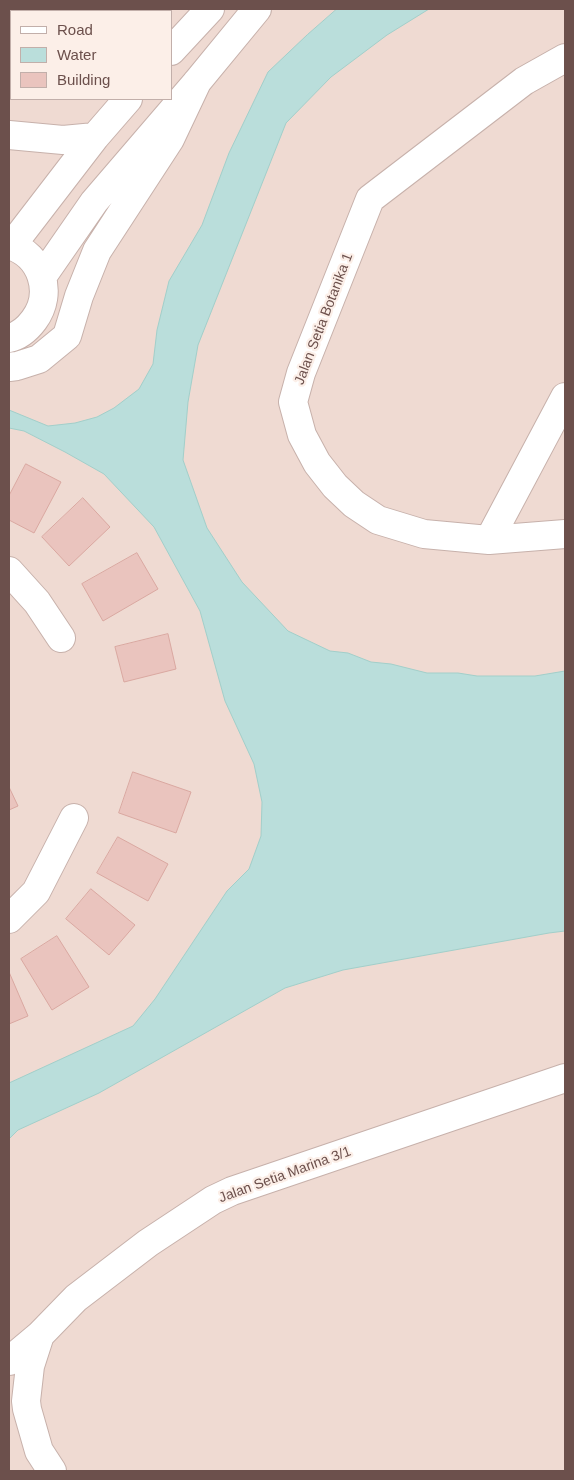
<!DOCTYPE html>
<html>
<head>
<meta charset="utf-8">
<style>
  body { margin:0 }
  #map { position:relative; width:574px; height:1480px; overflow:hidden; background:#f8eae2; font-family:Helvetica,sans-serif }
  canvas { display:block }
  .frame { position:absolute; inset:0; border:10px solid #6c504c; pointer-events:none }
  .legend { position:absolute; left:10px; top:10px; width:162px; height:90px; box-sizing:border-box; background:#fcefe8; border:1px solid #c2afaa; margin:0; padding:6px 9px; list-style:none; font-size:15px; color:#6c504c }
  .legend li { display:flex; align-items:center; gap:10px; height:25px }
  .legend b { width:25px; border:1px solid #c2afaa }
</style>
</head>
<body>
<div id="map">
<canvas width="574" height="1480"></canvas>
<div class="frame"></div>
<ul class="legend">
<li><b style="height:6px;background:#fff"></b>Road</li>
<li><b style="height:14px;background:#badedb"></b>Water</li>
<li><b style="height:14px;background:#eac4be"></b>Building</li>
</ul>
</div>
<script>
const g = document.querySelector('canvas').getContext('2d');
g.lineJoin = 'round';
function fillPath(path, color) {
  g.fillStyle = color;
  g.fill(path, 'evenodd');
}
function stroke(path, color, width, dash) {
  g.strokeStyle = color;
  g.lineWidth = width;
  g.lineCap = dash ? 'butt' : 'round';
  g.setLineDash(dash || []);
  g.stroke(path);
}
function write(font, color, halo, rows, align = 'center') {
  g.font = font + ' Helvetica,sans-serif';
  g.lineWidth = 4.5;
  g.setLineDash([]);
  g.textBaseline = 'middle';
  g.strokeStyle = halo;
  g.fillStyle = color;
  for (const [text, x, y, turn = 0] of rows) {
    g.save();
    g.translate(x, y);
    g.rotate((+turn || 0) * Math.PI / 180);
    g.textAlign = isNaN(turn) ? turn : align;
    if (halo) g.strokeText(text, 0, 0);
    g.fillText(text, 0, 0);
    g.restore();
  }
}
const residential = new Path2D(`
  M9,9H565V1471H9ZM11,11H171V99H11Z`);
const water = new Path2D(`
  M337,9H429L387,35L331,77L286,123L198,345L188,402L183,460L207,528L242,582L288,631L330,651L348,653L371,662L391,664L427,673H458L477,676H535L565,671V931L549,933L343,970L285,988L99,1093L18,1130L9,1139V1083L133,1026L155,999L227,891L249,869L261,836L262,802L254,764L225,701L200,611L154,527L104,474L65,452L24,431L9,428V410L48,426L75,423L97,417L114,408L139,389L153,364L157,330L169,281L202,225L229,153L268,72L307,35Z`);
const building = new Path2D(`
  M9,9H70L66,11H11V48L9,49Z
  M26,464L61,482L34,533L9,520V496Z
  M83,498L110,527L69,566L42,537Z
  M137,553L158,589L103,621L82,584Z
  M168,634L176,669L124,682L115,647Z
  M133,772L191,792L176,833L119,813Z
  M9,787L18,806L9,810Z
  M118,837L168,864L148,901L97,873Z
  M91,889L135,925L109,955L66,919Z
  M57,936L89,987L52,1010L21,959Z
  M9,972L28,1016L9,1024Z`);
const minor = new Path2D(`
  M171,51L210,9
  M565,58L524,81L370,199L301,373L293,402L302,435L317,463L335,486L354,504L378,520L424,534L489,540L565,534
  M9,135L63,140L95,137
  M9,245C42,255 54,293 34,320C28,328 19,336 9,338
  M12,245L95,137L128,99
  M42,277L94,202L197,82L257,9
  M9,367L17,366L39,359L67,336L79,296L97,251L170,139L197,82
  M489,540L565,397
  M9,571L37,602L61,638
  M9,919L36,892L74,818
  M40,1335L30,1366L26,1401L27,1409L39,1451L52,1471
  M9,1361L40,1335L76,1298L148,1243L213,1200L232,1191L565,1078`);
const streetNames = [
  ["Jalan Setia Botanika 1",324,319,-69],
  ["Jalan Setia Marina 3/1",285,1175,-20]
];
fillPath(residential, '#efdad2');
fillPath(water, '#badedb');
stroke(water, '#a2cfca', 1);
fillPath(building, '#eac4be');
stroke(building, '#daa8a1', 1);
stroke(minor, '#c7b1ab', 30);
stroke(minor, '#fff', 28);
write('14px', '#6c504c', '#fcefe8', streetNames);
</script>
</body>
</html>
